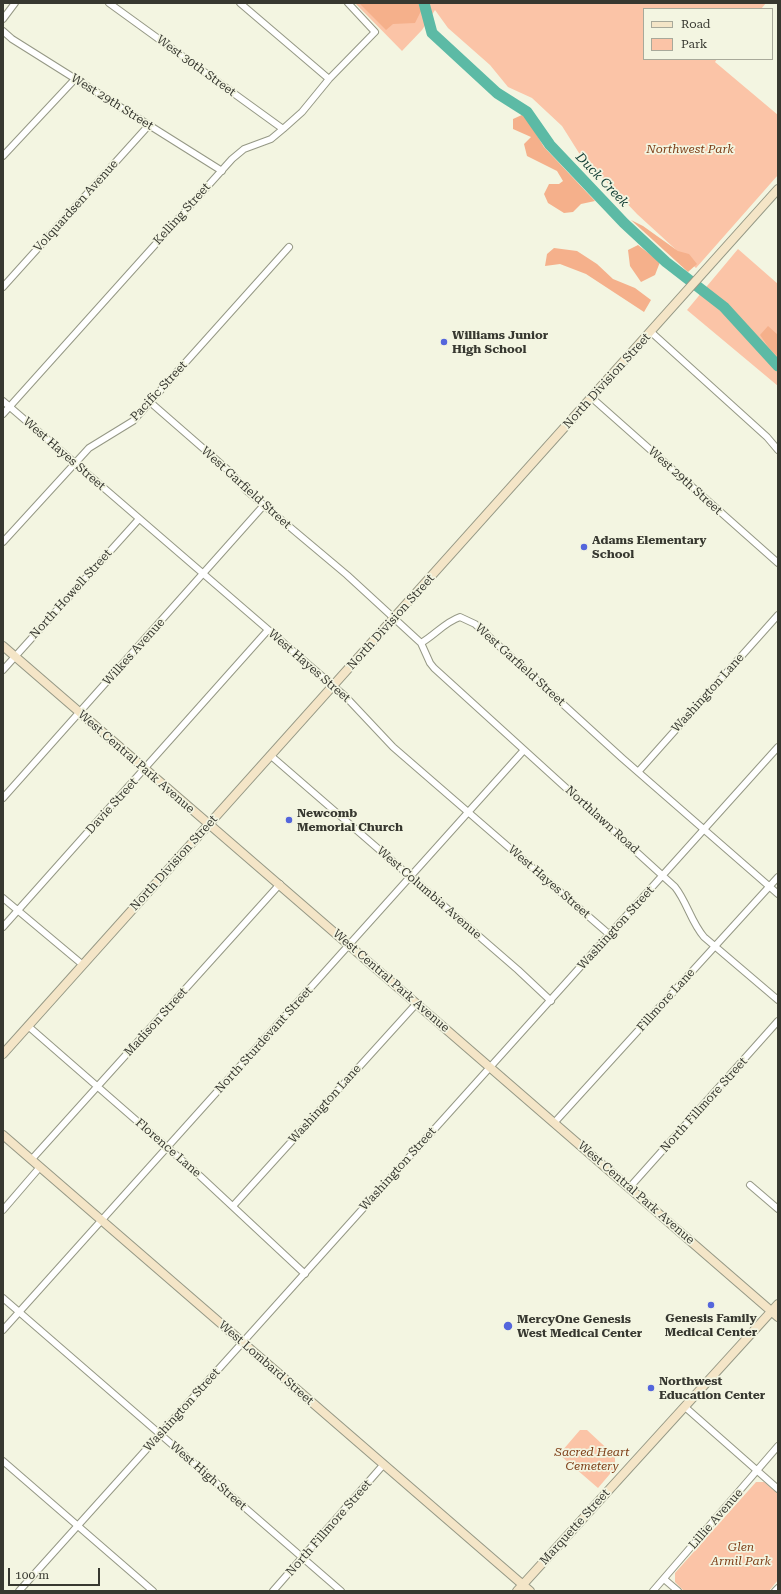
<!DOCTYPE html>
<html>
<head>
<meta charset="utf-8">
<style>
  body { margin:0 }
  #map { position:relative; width:781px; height:1594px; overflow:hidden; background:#f3f5e1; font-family:"Roboto Serif",serif }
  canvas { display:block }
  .frame { position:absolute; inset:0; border:4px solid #373830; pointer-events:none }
  .legend { position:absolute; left:643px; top:8px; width:130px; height:52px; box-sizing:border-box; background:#f3f5e1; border:1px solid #a8a99a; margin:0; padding:5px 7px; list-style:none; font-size:12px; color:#373830 }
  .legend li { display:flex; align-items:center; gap:8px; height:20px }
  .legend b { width:20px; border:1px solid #a8a99a }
  .scale { position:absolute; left:8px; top:1568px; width:92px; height:18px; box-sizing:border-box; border:2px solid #373830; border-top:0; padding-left:5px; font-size:12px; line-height:14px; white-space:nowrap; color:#373830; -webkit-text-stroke:3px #f3f5e1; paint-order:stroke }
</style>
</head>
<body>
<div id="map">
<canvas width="781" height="1594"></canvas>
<div class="frame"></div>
<ul class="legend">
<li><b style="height:5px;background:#f4e5c7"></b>Road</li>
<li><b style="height:11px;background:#fbc4a7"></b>Park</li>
</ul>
<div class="scale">100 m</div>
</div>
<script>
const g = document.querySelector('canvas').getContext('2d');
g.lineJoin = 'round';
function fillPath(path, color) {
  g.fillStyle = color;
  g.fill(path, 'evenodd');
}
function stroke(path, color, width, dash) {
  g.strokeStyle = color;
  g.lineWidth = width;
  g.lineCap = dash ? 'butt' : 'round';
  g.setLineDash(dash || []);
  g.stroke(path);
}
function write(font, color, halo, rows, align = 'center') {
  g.font = font + ' "Roboto Serif",serif';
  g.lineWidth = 3.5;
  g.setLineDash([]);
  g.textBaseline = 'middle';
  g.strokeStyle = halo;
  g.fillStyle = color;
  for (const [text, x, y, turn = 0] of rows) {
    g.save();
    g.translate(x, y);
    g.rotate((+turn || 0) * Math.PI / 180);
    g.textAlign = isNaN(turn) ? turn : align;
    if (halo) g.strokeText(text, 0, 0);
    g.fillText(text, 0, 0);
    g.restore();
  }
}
const green = new Path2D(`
  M355,3H766L761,9H644V59H717L715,62L778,115V175L696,268L637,214L579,153L562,126L532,98L508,87L490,65L448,28L435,10L422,30L402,51Z
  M738,249L778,284V386L687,310Z
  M580,1430H587L615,1456V1468L598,1488L561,1456L562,1451Z
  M756,1482H764L778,1494V1580L769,1591H684L675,1582V1573Z`);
const forest = new Path2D(`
  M359,3H418L421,11L415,23L393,24L386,30Z
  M524,114L544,147L595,201L581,204L573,212L564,213L548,203L544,194L549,184H559L563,181L557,171L527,156L524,144L531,137L513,129V119Z
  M631,220L643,226L678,251L689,254L697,264L688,272Z
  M638,245L660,262L655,275L641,282L630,266L628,250Z
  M554,248L577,251L597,264L613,279L635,288L651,300L644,312L586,274L560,264L545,266L547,254Z
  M768,326L778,335V357L769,348L760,335Z`);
const river = new Path2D(`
  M424,3L432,33L497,93L527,112L550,145L624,223L666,262L724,307L778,366`);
const street = new Path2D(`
  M109,3L283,129
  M240,3L329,79
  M3,19L15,3
  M3,31L12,39L222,171
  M3,156L75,79
  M3,287L149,125
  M651,332L767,437L778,450
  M592,398L778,563
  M3,401L345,696L393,747L610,935
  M150,402L228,470L247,491L347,575L421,643L430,663L434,668L675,887C687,902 691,922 704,937L778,1000
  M3,414L232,159L244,149L271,139L283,129L302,112L329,79L375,32L348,3
  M3,542L89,448L133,421L289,247
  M421,643C435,635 445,622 460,617L475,624L622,758L778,894
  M3,670L139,519
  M270,755L518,970L551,1001
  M638,772L778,615
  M3,798L264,505
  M3,898L83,965
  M3,927L268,630
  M28,1026L200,1176L305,1274
  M554,1123L778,877
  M32,1159L280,884
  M750,1185L778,1209
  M629,1188L778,1021
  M233,1206L417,1003
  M3,1210L40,1167
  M3,1298L341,1591
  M3,1330L524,750
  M685,1407L778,1489
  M3,1461L153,1591
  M664,1579L678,1591
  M19,1591L778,747
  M273,1591L384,1464
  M653,1591L778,1446
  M775,1591L778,1588`);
const secondary = new Path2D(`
  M3,646C261,870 521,1092 778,1317
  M3,1054L778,189
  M3,1135L530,1591
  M517,1591L778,1304`);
const markers = [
  [444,342,4,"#5466dc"],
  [584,547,4,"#5466dc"],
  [289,820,4,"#5466dc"],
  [711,1305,4,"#5466dc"],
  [508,1326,5,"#5466dc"],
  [651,1388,4,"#5466dc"]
];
const streetNames = [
  ["West 30th Street",196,66,36],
  ["West 29th Street",112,102,32],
  ["Volquardsen Avenue",76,206,-48],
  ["Kelling Street",182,214,-48],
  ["North Division Street",607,381,-48],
  ["Pacific Street",159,391,-47],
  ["West Hayes Street",64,454,41],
  ["West 29th Street",685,481,42],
  ["West Garfield Street",246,488,42],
  ["North Howell Street",71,594,-48],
  ["North Division Street",391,622,-48],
  ["Wilkes Avenue",134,652,-48],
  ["West Garfield Street",520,665,42],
  ["West Hayes Street",309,666,41],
  ["Washington Lane",708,693,-48],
  ["West Central Park Avenue",136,762,41],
  ["Davie Street",112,806,-48],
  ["Northlawn Road",602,820,42],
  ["North Division Street",174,863,-48],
  ["West Hayes Street",549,882,41],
  ["West Columbia Avenue",429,893,41],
  ["Washington Street",616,928,-48],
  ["West Central Park Avenue",391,981,41],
  ["Fillmore Lane",666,1000,-48],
  ["Madison Street",156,1022,-48],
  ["North Sturdevant Street",264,1040,-48],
  ["Washington Lane",325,1104,-48],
  ["North Fillmore Street",704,1105,-48],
  ["Florence Lane",168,1148,41],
  ["Washington Street",398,1169,-48],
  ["West Central Park Avenue",636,1193,41],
  ["West Lombard Street",266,1363,41],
  ["Washington Street",182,1410,-48],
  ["West High Street",208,1476,41],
  ["Lillie Avenue",716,1519,-49],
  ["Marquette Street",575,1527,-48],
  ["North Fillmore Street",329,1528,-49]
];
const parkNames = [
  ["Northwest Park",690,149],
  ["Sacred Heart",592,1452],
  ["Cemetery",592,1466],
  ["Glen",741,1547],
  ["Armil Park",741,1561]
];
const poiNames = [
  ["Williams Junior",452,335],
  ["High School",452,349],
  ["Adams Elementary",592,540],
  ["School",592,554],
  ["Newcomb",297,813],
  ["Memorial Church",297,827],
  ["Genesis Family",711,1318,"center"],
  ["Medical Center",711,1332,"center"],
  ["MercyOne Genesis",517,1319],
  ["West Medical Center",517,1333],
  ["Northwest",659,1381],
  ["Education Center",659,1395]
];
const waterNames = [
  ["Duck Creek",602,180,46]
];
fillPath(green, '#fbc4a7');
fillPath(forest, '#f5b08b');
stroke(river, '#5cbaa5', 11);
stroke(street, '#959885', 8);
stroke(secondary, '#959885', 10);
stroke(street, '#fff', 6);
stroke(secondary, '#f4e5c7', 8);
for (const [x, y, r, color] of markers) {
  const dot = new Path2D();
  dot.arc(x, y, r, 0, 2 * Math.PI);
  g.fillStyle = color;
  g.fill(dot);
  stroke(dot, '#f3f5e1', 1.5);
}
write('12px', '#373830', '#f3f5e1', streetNames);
write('italic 12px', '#7e3f18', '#f3f5e1', parkNames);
write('bold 12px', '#373830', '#f3f5e1', poiNames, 'left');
write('italic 13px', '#113d34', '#f3f5e1', waterNames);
</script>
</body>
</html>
